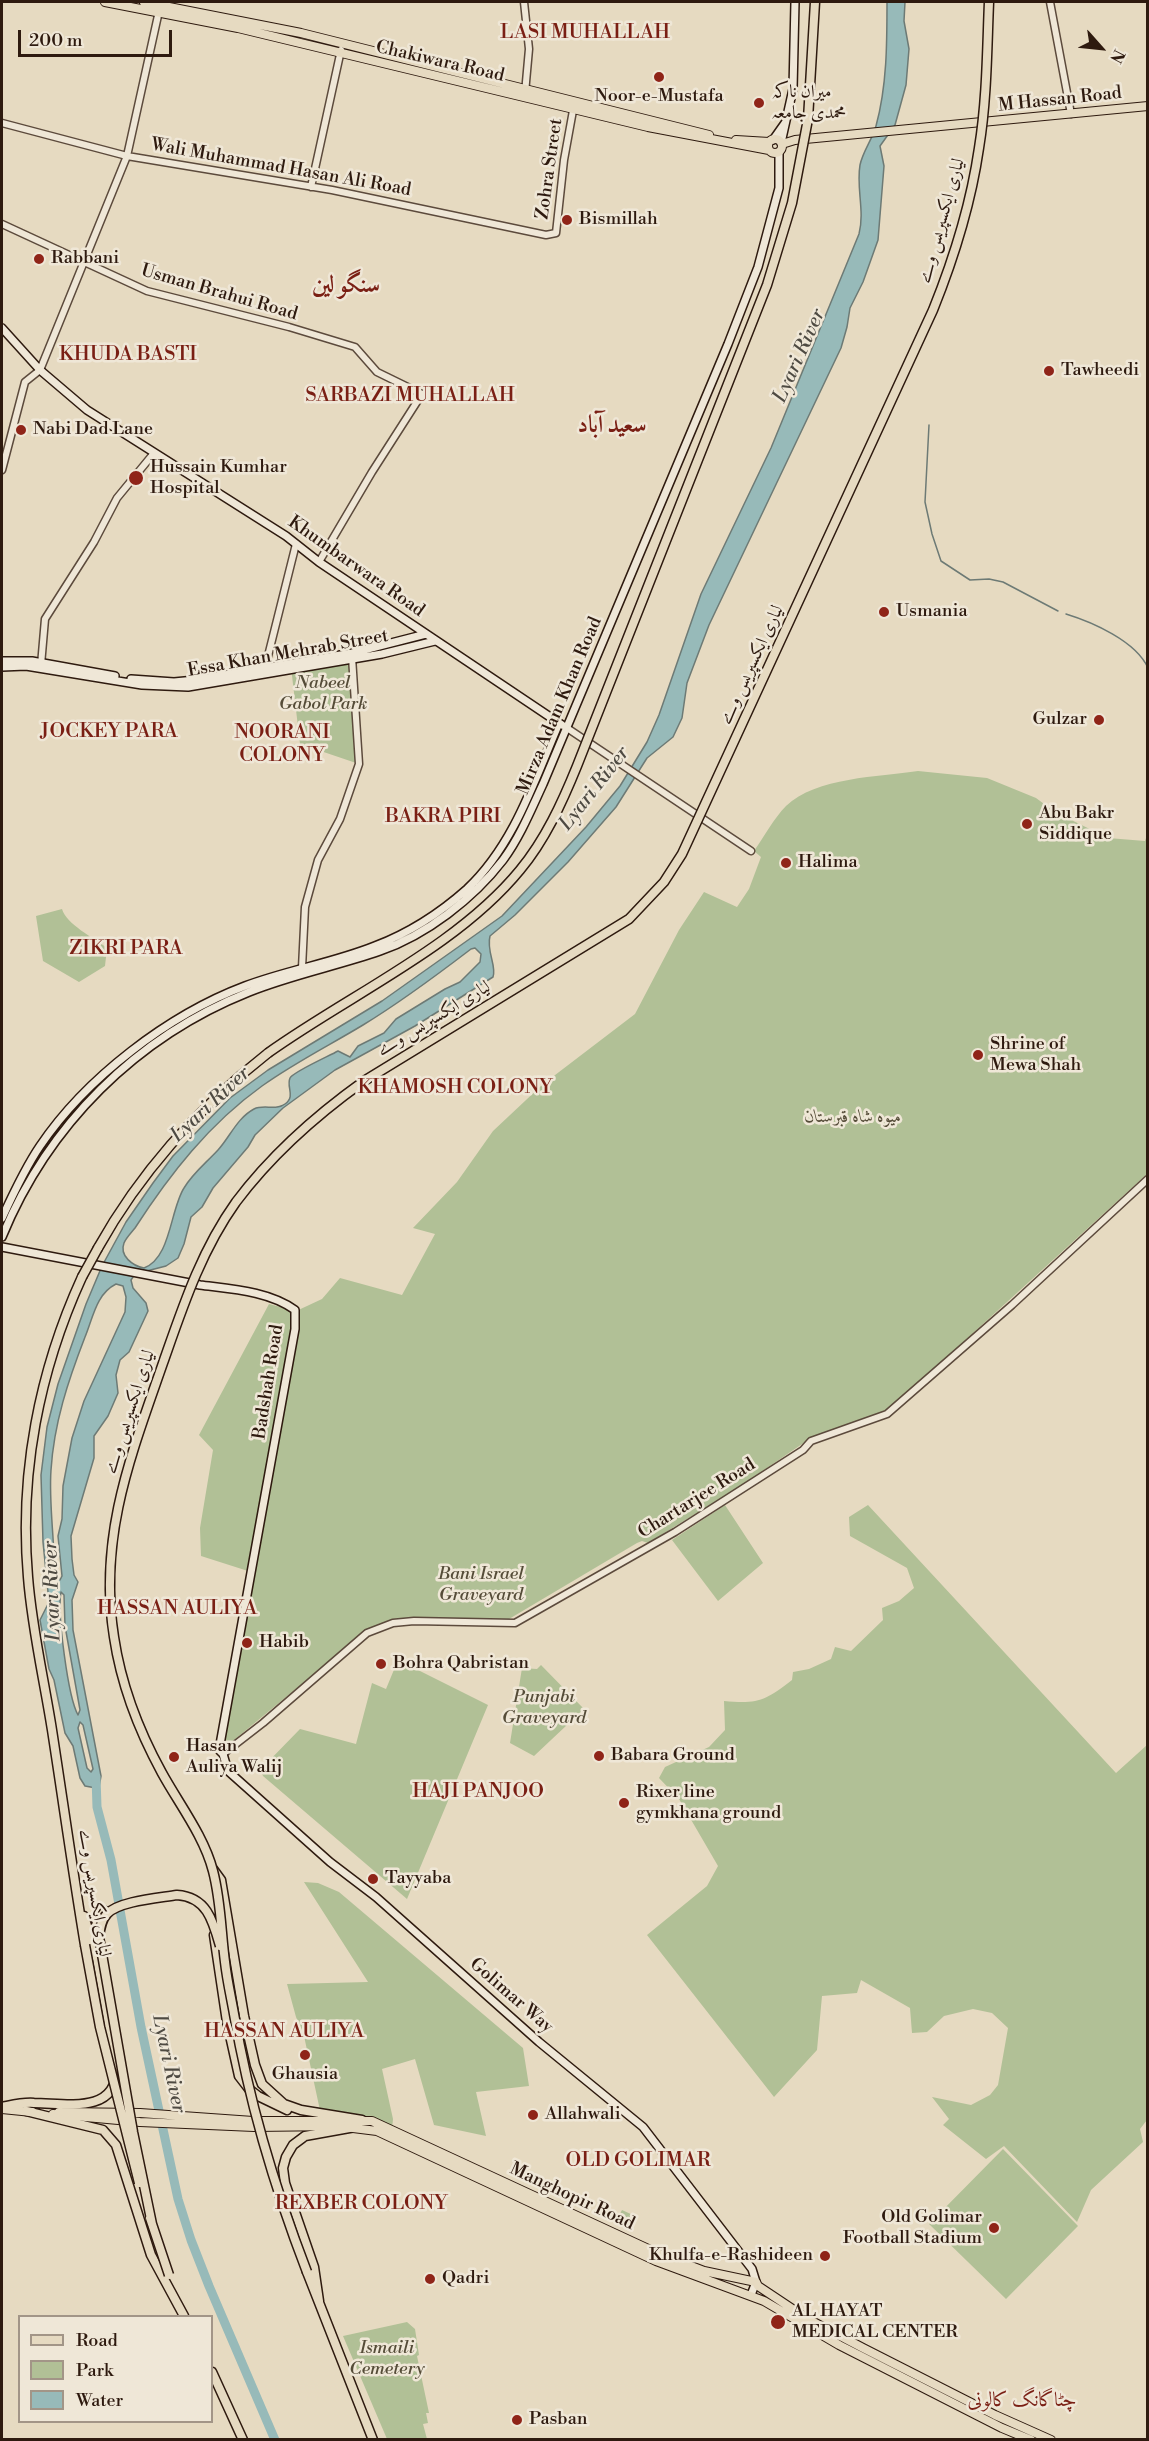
<!DOCTYPE html>
<html>
<head>
<meta charset="utf-8">
<style>
  body { margin:0 }
  #map { position:relative; width:1149px; height:2441px; overflow:hidden; background:#e6dac1; font-family:"Libre Bodoni",serif }
  canvas { display:block }
  .frame { position:absolute; inset:0; border:3px solid #2e1a0f; pointer-events:none }
  .legend { position:absolute; left:18px; top:2315px; width:195px; height:108px; box-sizing:border-box; background:#efe7d7; border:2px solid #a29587; margin:0; padding:8px 10px; list-style:none; font-size:18px; color:#2e1a0f }
  .legend li { display:flex; align-items:center; gap:12px; height:30px }
  .legend b { width:30px; border:2px solid #a29587 }
  .north { position:absolute; left:1071px; top:18px; width:60px; height:60px; -webkit-text-stroke:4px #efe7d7; paint-order:stroke; rotate:117deg; font-size:16px; font-weight:700; line-height:24px; text-align:center; color:#2e1a0f }
  .north::after { content:''; display:block; margin:auto; width:21px; height:27px; background:#2e1a0f; clip-path:polygon(50% 0,100% 100%,50% 72%,0 100%) }
  .scale { position:absolute; left:18px; top:30px; width:154px; height:27px; box-sizing:border-box; border:3px solid #2e1a0f; border-top:0; padding-left:8px; font-size:18px; line-height:21px; white-space:nowrap; color:#2e1a0f; -webkit-text-stroke:4px #efe7d7; paint-order:stroke }
</style>
</head>
<body>
<div id="map">
<canvas width="1149" height="2441"></canvas>
<div class="frame"></div>
<ul class="legend">
<li><b style="height:8px;background:#e6dac1"></b>Road</li>
<li><b style="height:16px;background:#b1c096"></b>Park</li>
<li><b style="height:16px;background:#97bab9"></b>Water</li>
</ul>
<div class="north">N</div>
<div class="scale">200 m</div>
</div>
<script>
const g = document.querySelector('canvas').getContext('2d');
g.lineJoin = 'round';
function fillPath(path, color) {
  g.fillStyle = color;
  g.fill(path, 'evenodd');
}
function stroke(path, color, width, dash) {
  g.strokeStyle = color;
  g.lineWidth = width;
  g.lineCap = dash ? 'butt' : 'round';
  g.setLineDash(dash || []);
  g.stroke(path);
}
function write(font, color, halo, rows, align = 'center') {
  g.font = font + ' "Libre Bodoni",Amiri,serif';
  g.lineWidth = 5;
  g.setLineDash([]);
  g.textBaseline = 'middle';
  g.strokeStyle = halo;
  g.fillStyle = color;
  for (const [text, x, y, turn = 0] of rows) {
    g.save();
    g.translate(x, y);
    g.rotate((+turn || 0) * Math.PI / 180);
    g.textAlign = isNaN(turn) ? turn : align;
    if (halo) g.strokeText(text, 0, 0);
    g.fillText(text, 0, 0);
    g.restore();
  }
}
const green = new Path2D(`
  M348,656L359,764L300,744L291,667Z
  M918,771L987,778L1036,798L1055,812L1108,838L1145,841L1147,835V1174L890,1409L805,1442L739,1487L648,1543L642,1541L637,1543L509,1619H413L366,1631L228,1745L225,1740L248,1571L201,1556L200,1528L213,1450L199,1435L269,1304L288,1309L292,1313L322,1299L340,1278L402,1295L435,1234L413,1228L457,1182L493,1131L542,1085L635,1014L679,930L704,892L737,907L749,889L761,857L754,851C764,837 774,818 786,806C816,777 879,777 918,771Z
  M62,909C66,924 94,938 107,948L105,966L79,982L43,961L36,916Z
  M725,1505L763,1563L718,1601L672,1540Z
  M868,1505L1116,1773L1147,1745V2120L1140,2129L1143,2142L1091,2190L1077,2222L1004,2146L986,2159L943,2125L949,2119L932,2097L971,2105L990,2095L998,2085L1008,2028L992,2013L973,2009L944,2016L927,2032L912,2033L910,2008L861,1980L857,1993L822,1996L817,2050L774,2097L647,1935L707,1886L718,1866L679,1799L659,1778L665,1767L709,1747L725,1730L724,1701C758,1704 765,1701 792,1680L793,1672L809,1669L831,1659L835,1647L851,1651L883,1620L882,1608L899,1601L914,1588L907,1568L850,1536L849,1517Z
  M398,1660L488,1705L407,1899L263,1776L261,1771L263,1767L300,1729L356,1744L372,1683L386,1689Z
  M541,1665L584,1709L534,1756L510,1743L522,1668L537,1669Z
  M304,1882L318,1883L339,1892L523,2048L529,2086L476,2092L486,2136L434,2125L415,2059L382,2069L393,2119L392,2129L372,2121L321,2115L304,2036L296,2017L287,1984L368,1982Z
  M1003,2149L1078,2226L1006,2299L929,2224Z
  M622,2210L635,2216L633,2220L618,2223L619,2220L617,2219Z
  M407,2322L415,2329L419,2355L417,2356L429,2413H426L428,2423L423,2424L427,2439H387L343,2336Z`);
const water = new Path2D(`
  M887,2H905L904,21L909,49L906,85L895,125L880,146L884,166L878,240L863,282L850,308L847,327L841,348L709,625L687,683L682,718L673,737L647,758L616,807L568,862L515,915L490,936C486,951 497,966 493,977L415,1026L335,1070L283,1108L255,1135L248,1147L213,1188L202,1207L191,1217L184,1244L178,1258L166,1266L135,1274L131,1280L133,1288L146,1303L148,1311L129,1352L120,1360L116,1375L118,1393L108,1416L94,1436V1458L71,1536L72,1559L74,1575L78,1582L72,1600L73,1630L101,1776L99,1787L96,1788L85,1786L80,1778L73,1746L65,1733L54,1680L49,1669L40,1620L49,1602L43,1542L41,1475L47,1427L58,1384L86,1304L102,1266L126,1222L153,1183L173,1156L230,1098L268,1070L382,1001L502,916L586,827L620,786L647,742L659,715L701,594L771,448L859,234C865,211 856,188 860,165C863,151 872,140 876,126C887,86 887,43 887,2ZM475,948L481,954L480,962L460,982L445,989L396,1019L384,1033L358,1046L350,1057L338,1051C329,1056 293,1072 290,1078C286,1087 296,1096 285,1104C276,1111 264,1104 254,1109C237,1118 230,1137 218,1150C206,1163 193,1173 184,1188C170,1210 171,1258 144,1268C133,1266 119,1256 124,1243C126,1238 131,1233 135,1228C170,1174 209,1124 262,1086C294,1063 330,1045 363,1025C401,1002 437,975 471,949ZM116,1284L123,1286L126,1297L125,1312L84,1401L72,1438L63,1486L62,1519L58,1536L62,1576L60,1580L55,1569L54,1556C53,1528 49,1498 51,1470C54,1423 68,1381 85,1337C93,1318 96,1294 116,1284ZM61,1592L64,1595L65,1626L80,1710L78,1715C68,1697 57,1613 61,1592ZM80,1722L83,1725L93,1769L91,1772L87,1768L78,1728Z`);
const stream = new Path2D(`
  M929,425L925,502L932,534L941,561L970,580L989,579L1003,582L1058,611
  M1066,614C1092,622 1136,641 1148,668`);
const river = new Path2D(`
  M96,1777L97,1807L111,1860L141,2027L178,2199L191,2240L209,2286L275,2440`);
const tertiary = new Path2D(`
  M524,2L529,49L525,93
  M1050,2L1071,114
  M2,123L127,156L332,190L546,235L556,233L564,160L574,105
  M311,187L341,50
  M2,224L147,291L289,327L355,347L377,372L422,394L372,472L319,562
  M2,470L25,382L40,370L127,156L159,11
  M41,665L45,619L94,542L117,498L154,453
  M264,672L296,544
  M567,728L751,851
  M302,968L305,907L318,860L340,819L359,764L352,657
  M223,1754L263,1723L367,1633L393,1623L414,1621L515,1623L675,1532L803,1450L811,1441L887,1414L1012,1305L1148,1179`);
const secondary = new Path2D(`
  M773,140L785,123
  M781,143L793,89L795,2
  M2,328L40,370L87,410L286,536L319,562L562,725
  M2,661H32L115,676
  M2,667L26,666L142,685L188,687L382,654L435,641
  M131,679L174,682L195,680L352,653L426,634
  M2,1218C13,1194 25,1168 40,1146C86,1078 168,1015 245,986C287,970 333,963 375,946C409,933 440,913 467,889C514,845 534,781 559,723
  M2,1237C48,1125 136,1037 249,992C291,975 337,966 380,951C426,935 473,899 503,860C520,837 531,810 543,784L728,344L758,267L779,188V152
  M2,1247L200,1285C231,1289 269,1291 295,1310V1329L219,1750L223,1754L228,1771L330,1862L376,1897L539,2042L643,2127L752,2269L756,2282L751,2295`);
const primary = new Path2D(`
  M105,2L238,28L648,127L769,150
  M144,2L301,33L709,135
  M768 146a7 7 0 1 1 14 0a7 7 0 1 1-14 0Z
  M736,140L769,142
  M782,144L795,140L1148,106
  M2,2109L32,2112
  M59,2112L140,2113L253,2121H372L657,2253L704,2271L756,2282L758,2286L806,2318L863,2348L995,2415L1051,2440
  M53,2114L140,2122L254,2127L337,2126L377,2131L656,2261L764,2301L839,2345L1002,2428L1031,2440`);
const motorway = new Path2D(`
  M808,119L815,2
  M98,1248C141,1171 199,1107 268,1053
  M82,1277C39,1371 19,1474 28,1577C32,1629 44,1679 52,1730C63,1801 73,1873 85,1945
  M213,1869L221,1880L244,2016L255,2065L262,2084L284,2104L301,2110L362,2120
  M214,1935L227,2022L239,2076L249,2089L258,2096L287,2110
  M92,1940L97,1922L105,1911
  M2,2107C12,2105 23,2102 34,2103C65,2103 115,2115 117,2070L97,1959L84,1916
  M26,2111L103,2130L116,2145L151,2255L184,2316
  M307,2272L373,2440
  M319,2301L314,2267L285,2183L283,2168L286,2157L293,2145L305,2136L355,2127
  M212,2372L243,2440`);
const motorwayBridge = new Path2D(`
  M268,1053C349,995 457,947 520,870C545,840 562,803 577,766L767,285L792,203L808,119
  M82,1277L98,1248
  M85,1945L100,2027L139,2183
  M150,2218L169,2275
  M152,2224L133,2132L99,1937C100,1929 101,1920 107,1914C118,1901 160,1898 177,1895C207,1897 213,1921 220,1946
  M307,2272C275,2189 249,2102 234,2014C231,1997 227,1980 225,1962C221,1932 221,1901 213,1871C204,1836 179,1804 162,1773C139,1731 121,1684 114,1637C98,1537 131,1455 163,1363C183,1306 201,1251 236,1202C272,1154 315,1116 364,1081L629,919L664,882L682,854L933,310C954,258 971,203 979,148C987,99 987,50 989,2`);
const markers = [
  [659,77,6,"#8f2418"],
  [759,103,6,"#8f2418"],
  [567,220,6,"#8f2418"],
  [39,259,6,"#8f2418"],
  [1049,371,6,"#8f2418"],
  [21,430,6,"#8f2418"],
  [136,478,8,"#8f2418"],
  [884,612,6,"#8f2418"],
  [1099,720,6,"#8f2418"],
  [1027,824,6,"#8f2418"],
  [786,863,6,"#8f2418"],
  [978,1055,6,"#8f2418"],
  [247,1643,6,"#8f2418"],
  [381,1664,6,"#8f2418"],
  [599,1756,6,"#8f2418"],
  [174,1757,6,"#8f2418"],
  [624,1803,6,"#8f2418"],
  [373,1879,6,"#8f2418"],
  [305,2055,6,"#8f2418"],
  [533,2115,6,"#8f2418"],
  [994,2228,6,"#8f2418"],
  [825,2256,6,"#8f2418"],
  [430,2279,6,"#8f2418"],
  [778,2322,8,"#8f2418"],
  [517,2420,6,"#8f2418"]
];
const streetNames = [
  ["Chakiwara Road",440,62,13],
  ["M Hassan Road",1060,100,-6],
  ["Wali Muhammad Hasan Ali Road",281,168,10],
  ["Zohra Street",550,169,-82],
  ["لیاری ایکسپریس وے",942,221,-74],
  ["Usman Brahui Road",219,293,16],
  ["Khumbarwara Road",356,567,35],
  ["Essa Khan Mehrab Street",288,654,-10],
  ["لیاری ایکسپریس وے",752,665,-65],
  ["Mirza Adam Khan Road",560,706,-67],
  ["لیاری ایکسپریس وے",434,1019,-31],
  ["Badshah Road",269,1382,-81],
  ["لیاری ایکسپریس وے",130,1412,-72],
  ["Chartarjee Road",697,1499,-32],
  ["لیاری ایکسپریس وے",94,1893,81],
  ["Golimar Way",511,1996,41],
  ["Manghopir Road",572,2197,25]
];
const poiNames = [
  ["میران ناکہ",771,93],
  ["محمدی جامعہ",771,114],
  ["Noor-e-Mustafa",659,97,"center"],
  ["Bismillah",579,220],
  ["Rabbani",51,259],
  ["Tawheedi",1061,371],
  ["Nabi Dad Lane",33,430],
  ["Hussain Kumhar",150,468],
  ["Hospital",150,489],
  ["Usmania",896,612],
  ["Gulzar",1087,720,"right"],
  ["Abu Bakr",1039,814],
  ["Siddique",1039,835],
  ["Halima",798,863],
  ["Shrine of",990,1045],
  ["Mewa Shah",990,1066],
  ["Habib",259,1643],
  ["Bohra Qabristan",393,1664],
  ["Hasan",186,1747],
  ["Auliya Walij",186,1768],
  ["Babara Ground",611,1756],
  ["Rixer line",636,1793],
  ["gymkhana ground",636,1814],
  ["Tayyaba",385,1879],
  ["Ghausia",305,2075,"center"],
  ["Allahwali",545,2115],
  ["Old Golimar",982,2218,"right"],
  ["Football Stadium",982,2239,"right"],
  ["Khulfa-e-Rashideen",813,2256,"right"],
  ["Qadri",442,2279],
  ["AL HAYAT",792,2312],
  ["MEDICAL CENTER",792,2333],
  ["Pasban",529,2420]
];
const parkNames = [
  ["Nabeel",323,684],
  ["Gabol Park",323,705],
  ["میوہ شاہ قبرستان",853,1118],
  ["Bani Israel",481,1575],
  ["Graveyard",481,1596],
  ["Punjabi",544,1698],
  ["Graveyard",544,1719],
  ["Ismaili",387,2349],
  ["Cemetery",387,2370]
];
const neighbourhoodNames = [
  ["LASI MUHALLAH",585,33],
  ["KHUDA BASTI",128,355],
  ["SARBAZI MUHALLAH",410,396],
  ["JOCKEY PARA",109,732],
  ["NOORANI",282,733],
  ["COLONY",282,756],
  ["BAKRA PIRI",443,817],
  ["ZIKRI PARA",126,949],
  ["KHAMOSH COLONY",455,1088],
  ["HASSAN AULIYA",177,1609],
  ["HAJI PANJOO",478,1792],
  ["HASSAN AULIYA",284,2032],
  ["OLD GOLIMAR",638,2161],
  ["REXBER COLONY",361,2204],
  ["چٹاگانگ کالونی",1022,2401]
];
const waterNames = [
  ["Lyari River",800,356,-66],
  ["Lyari River",595,789,-52],
  ["Lyari River",211,1105,-43],
  ["Lyari River",53,1591,-92],
  ["Lyari River",168,2064,78]
];
const districtNames = [
  ["سنگو لین",346,286],
  ["سعید آباد",612,426]
];
fillPath(green, '#b1c096');
fillPath(water, '#97bab9');
stroke(water, '#6d7a75', 1.5);
stroke(stream, '#6d7a75', 1.5);
stroke(river, '#97bab9', 9);
stroke(tertiary, '#5c4a3c', 9);
stroke(secondary, '#2e1a0f', 10);
stroke(primary, '#2e1a0f', 10);
stroke(motorway, '#2e1a0f', 11);
stroke(tertiary, '#efe7d7', 6);
stroke(secondary, '#efe7d7', 7);
stroke(primary, '#e6dac1', 8);
stroke(motorway, '#e6dac1', 8);
stroke(motorwayBridge, '#2e1a0f', 11, []);
stroke(motorwayBridge, '#e6dac1', 8);
for (const [x, y, r, color] of markers) {
  const dot = new Path2D();
  dot.arc(x, y, r, 0, 2 * Math.PI);
  g.fillStyle = color;
  g.fill(dot);
  stroke(dot, '#efe7d7', 2);
}
write('18px', '#2e1a0f', '#efe7d7', streetNames);
write('18px', '#2e1a0f', '#efe7d7', poiNames, 'left');
write('italic 18px', '#554c38', '#efe7d7', parkNames);
write('20px', '#7a1f14', '#efe7d7', neighbourhoodNames);
write('italic 20px', '#4e4a42', '#efe7d7', waterNames);
write('bold 24px', '#7a1f14', '#efe7d7', districtNames);
</script>
</body>
</html>
